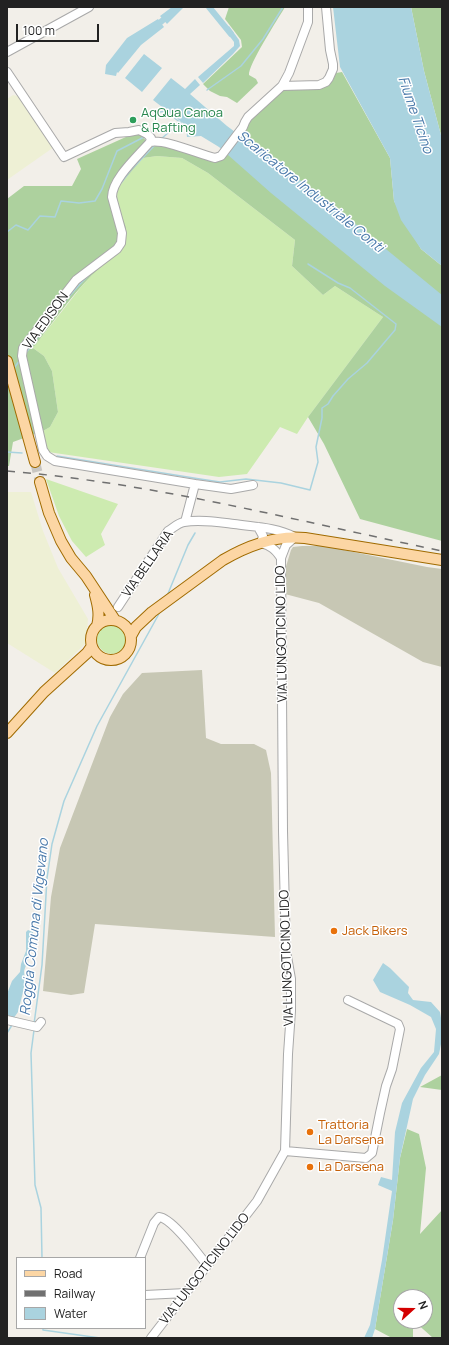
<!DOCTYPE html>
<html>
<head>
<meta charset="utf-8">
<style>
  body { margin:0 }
  #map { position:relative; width:449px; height:1345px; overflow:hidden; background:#f2efe9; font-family:Manrope,sans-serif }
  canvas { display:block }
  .frame { position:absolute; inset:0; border:8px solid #222; pointer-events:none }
  .legend { position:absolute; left:16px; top:1257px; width:130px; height:72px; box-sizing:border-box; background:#fff; border:1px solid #a7a7a7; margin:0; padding:5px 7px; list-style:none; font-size:12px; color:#222 }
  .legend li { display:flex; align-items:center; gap:8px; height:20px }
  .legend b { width:20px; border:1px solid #a7a7a7 }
  .north { position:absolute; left:393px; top:1289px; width:40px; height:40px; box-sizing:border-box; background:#fff; border:1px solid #a7a7a7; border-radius:50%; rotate:69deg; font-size:11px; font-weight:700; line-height:16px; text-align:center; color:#222 }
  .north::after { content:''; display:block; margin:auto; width:14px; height:18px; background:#d40000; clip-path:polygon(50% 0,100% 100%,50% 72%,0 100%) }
  .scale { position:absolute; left:16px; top:24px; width:83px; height:18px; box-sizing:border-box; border:2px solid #222; border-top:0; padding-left:5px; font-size:12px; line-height:14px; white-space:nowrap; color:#222; -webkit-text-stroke:3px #fff; paint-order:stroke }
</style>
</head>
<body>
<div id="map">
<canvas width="449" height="1345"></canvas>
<div class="frame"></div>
<ul class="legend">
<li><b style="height:5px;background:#fcd6a4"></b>Road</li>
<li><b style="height:5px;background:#707070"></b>Railway</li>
<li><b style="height:11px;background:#aad3df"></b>Water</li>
</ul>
<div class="north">N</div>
<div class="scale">100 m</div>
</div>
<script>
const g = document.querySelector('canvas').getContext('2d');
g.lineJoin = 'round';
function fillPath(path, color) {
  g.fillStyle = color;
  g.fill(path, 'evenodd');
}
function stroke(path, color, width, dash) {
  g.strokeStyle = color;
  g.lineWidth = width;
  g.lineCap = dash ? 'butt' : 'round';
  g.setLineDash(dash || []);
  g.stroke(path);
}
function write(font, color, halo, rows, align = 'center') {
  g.font = font + ' Manrope,sans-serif';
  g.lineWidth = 3;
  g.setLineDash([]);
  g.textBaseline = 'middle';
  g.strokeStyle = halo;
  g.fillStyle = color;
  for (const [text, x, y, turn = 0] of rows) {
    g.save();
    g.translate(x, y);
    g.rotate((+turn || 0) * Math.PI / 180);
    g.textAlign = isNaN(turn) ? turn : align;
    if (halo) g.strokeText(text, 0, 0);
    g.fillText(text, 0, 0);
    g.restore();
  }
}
const construction = new Path2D(`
  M302,546H324L427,567L442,569V667L423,662L319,603L285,594L284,573L291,550L293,547Z
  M202,670L206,738L221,744H254L266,750L271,773L275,937L95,924L84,993L71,995L43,991L51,897L60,848L110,717L123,694L142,673Z`);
const farmland = new Path2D(`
  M13,95L21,97L54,147L7,180V99Z
  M7,492H31L43,531L58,568L88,619L86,643L55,673L7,643Z`);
const grass = new Path2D(`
  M157,156L182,158L208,173L295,240L292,266L323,295L335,286L383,317L308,417L297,434L280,427L247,474L219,477L48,452L43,431L50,427L58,412L52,371L44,356L33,348L81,287L92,275L118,204L117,194L120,185L143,158Z
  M46,479L118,504L101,534L105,545L86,557L72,541L59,516Z
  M97 639a15 15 0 1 1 30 0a15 15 0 1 1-30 0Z`);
const forest = new Path2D(`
  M229,7H285C278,19 248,65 249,75L256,79L258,83L237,103L227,97L220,96L210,91L203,84L242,47L241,40L225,19Z
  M411,7H442V139L424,71Z
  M342,72L390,158L394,201L421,249L442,266V541L360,519L324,444L308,417L383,317L335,286L323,295L292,266L295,240L208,173L182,158L157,156L143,158L120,185L117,194L118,204L126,228V244C116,256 103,264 92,275C70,297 52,324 33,348L44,356L52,371L58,412L50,427L43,431L13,442L9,466H7V199L24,186H72L81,169L77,159L137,132L152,146H165L219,161L264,104L281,89L328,86L333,80L336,73Z
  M442,1075V1090L420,1087Z
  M407,1129L419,1134L426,1168L420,1234L442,1210V1338H433L414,1321H425V1297H401V1321H413V1338H392L375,1329L393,1220L400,1158Z`);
const water = new Path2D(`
  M172,7H184L167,24L160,16Z
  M333,7H411L424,71L442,139V266L421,249L401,220L394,201L390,158L340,67Z
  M158,19L164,27L141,45L118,73L117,72L116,76L105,74L106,65L127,38Z
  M229,26L239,40L240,46L233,54L203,83L198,77L234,46V42L225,30Z
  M144,54L162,68L142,92L125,78Z
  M171,78L185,89L195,79L200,85L190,94L227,126L320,195L442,295V327L385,286L271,193L219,147L201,136L187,137L186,128L188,127L153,100Z
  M28,930L33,932L32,948L24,971L25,984L18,1012L13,1019L7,1014V994L12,981L20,972L21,964L26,951V932Z
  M383,963L390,968L409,987L408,993L413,1000L431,1002L440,1012L442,1024V1039L439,1054L425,1075L413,1099L400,1158L393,1220L375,1329L372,1338H364L370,1325L382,1260L392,1191L378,1185L381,1177L392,1180L395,1132L402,1103L421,1068L434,1052L436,1029L431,1017L410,1005L380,992L373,980Z`);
const stream = new Path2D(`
  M207,90L241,66L263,39L283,7
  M160,112L165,111L181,123
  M161,139L182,121
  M121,183L130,171L154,146
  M7,232L16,225L28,230L40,216L55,217L61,201L79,203L95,201L102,189L117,151L144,137
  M60,307L80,284L89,275
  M25,354L55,314
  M14,368L20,360
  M7,452L22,453
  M57,456L200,479L220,482L246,479L281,483L310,490L318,462L316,447L322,418V408L328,404L333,396L348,379L367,363L395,330L396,324L350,288L338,283L308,264
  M167,596L188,545L195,533
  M34,1024L42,965L47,878L52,844L64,801L97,726L160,612
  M34,1030L31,1053L35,1185L41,1208L42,1258
  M7,1033L12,1025
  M43,1328V1330L100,1338`);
const canal = new Path2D(`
  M209,7L231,34
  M155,27L178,7`);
const majorTunnel = new Path2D(`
  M35,462L40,482`);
const minor = new Path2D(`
  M7,52L89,7
  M7,72L64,157L115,133L129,132L139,130L147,134L151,138L150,142
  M282,86L319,85L326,82L329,78L333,69V64L330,50L326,7
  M150,142C138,156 112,179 112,197L122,233L121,243L117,249L76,280L23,348L22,356L43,450L47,456L55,461L195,484L185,522
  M150,142C166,139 198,154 215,158L221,156L243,127L245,122L248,117L282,86L289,73L308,22V7
  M195,484L231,489L253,485
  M258,527L263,536L261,543C271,546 275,549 281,558
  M118,607L168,531C173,528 178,523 184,522C200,519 218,522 234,524C255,527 275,527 295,537L286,545L281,558L283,831L286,951L291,979V1011L288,1054L285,1151L257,1201L151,1338
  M7,1020L37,1027L41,1022
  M285,1151L366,1158L372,1153L380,1113L386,1086L392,1069L400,1029L398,1024L348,1000
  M140,1258L154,1223L159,1217C172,1218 198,1254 207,1265
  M145,1295L186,1293`);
const major = new Path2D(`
  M7,361L35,462
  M40,482L49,513L61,541L71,558L86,576L115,620
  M95,595C98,606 100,615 97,626
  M91 640a20 20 0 1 1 40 0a20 20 0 1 1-40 0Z
  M131,636L136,627L152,612L223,560C247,546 277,535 305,538L442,560
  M7,733L44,692L87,653L92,646`);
const rail = new Path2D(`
  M7,471C154,483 297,521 442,551`);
const markers = [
  [133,120,4,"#2e9e5b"],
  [334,931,4,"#e8710a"],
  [310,1132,4,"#e8710a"],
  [310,1167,4,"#e8710a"]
];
const leisureNames = [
  ["AqQua Canoa",141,113],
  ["& Rafting",141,128]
];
const streetNames = [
  ["VIA EDISON",46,321,-54],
  ["VIA BELLARIA",148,564,-55],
  ["VIA LUNGOTICINO LIDO",282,634,-91],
  ["VIA LUNGOTICINO LIDO",287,958,-92],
  ["VIA LUNGOTICINO LIDO",205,1269,-52]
];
const foodNames = [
  ["Jack Bikers",342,931],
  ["Trattoria",318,1125],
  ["La Darsena",318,1140],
  ["La Darsena",318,1167]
];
const waterNames = [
  ["Fiume Ticino",415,115,71],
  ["Scaricatore Industriale Conti",310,192,39],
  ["Roggia Comuna di Vigevano",35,927,-84]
];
fillPath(construction, '#c7c7b4');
fillPath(farmland, '#eef0d5');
fillPath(grass, '#cdebb0');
fillPath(forest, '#add19e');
fillPath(water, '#aad3df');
stroke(stream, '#aad3df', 1.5);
stroke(canal, '#aad3df', 6);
stroke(majorTunnel, '#c8c6c1', 10, [10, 5]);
stroke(minor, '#a9a9a9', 10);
stroke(major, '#a06b00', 12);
stroke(minor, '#fff', 8);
stroke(major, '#fcd6a4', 10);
stroke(rail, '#707070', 1.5, [8, 8]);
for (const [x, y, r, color] of markers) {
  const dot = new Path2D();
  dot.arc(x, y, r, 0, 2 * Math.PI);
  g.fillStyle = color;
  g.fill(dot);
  stroke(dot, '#fff', 1.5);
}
write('13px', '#27864d', '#fff', leisureNames, 'left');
write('13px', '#222', '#fff', streetNames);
write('13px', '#c56008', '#fff', foodNames, 'left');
write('italic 14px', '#4a7aab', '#fff', waterNames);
</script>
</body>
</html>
